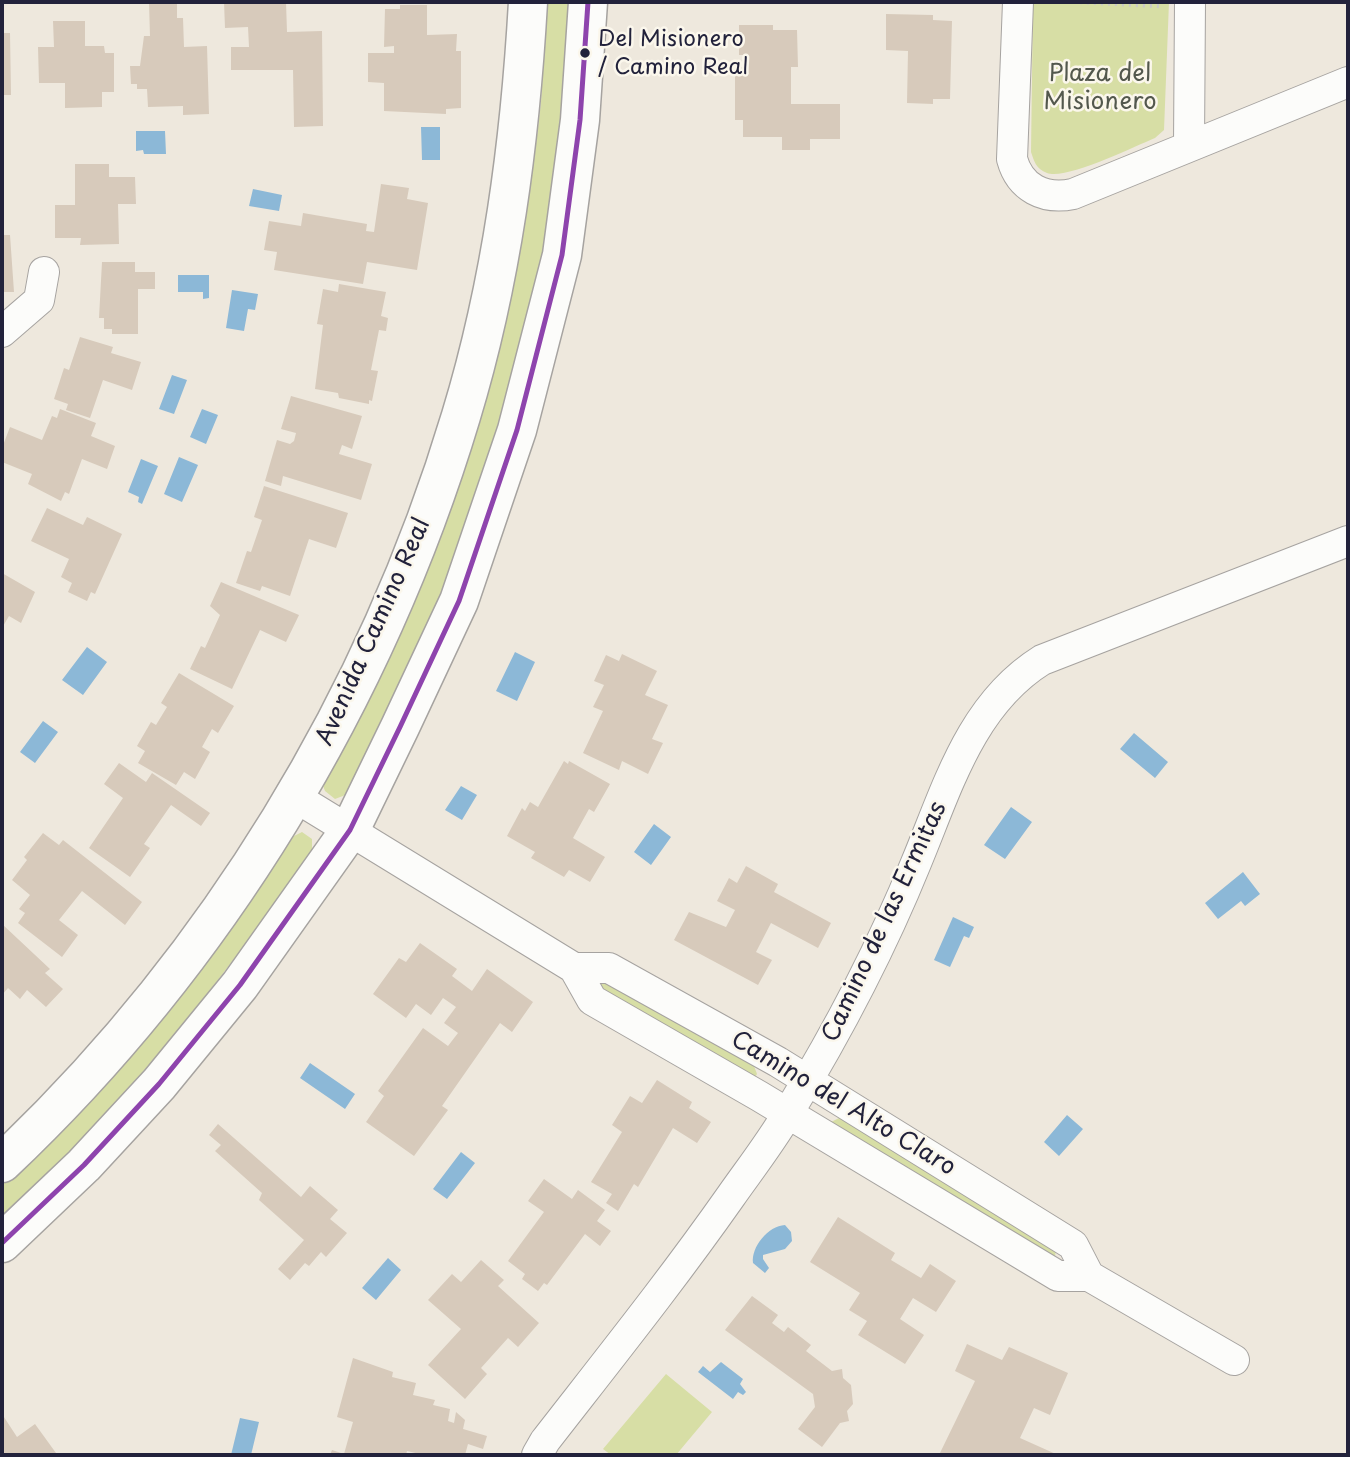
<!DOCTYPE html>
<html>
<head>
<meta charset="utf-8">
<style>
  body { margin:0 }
  #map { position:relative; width:1350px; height:1457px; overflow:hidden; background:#eee8dd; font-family:"Playpen Sans",sans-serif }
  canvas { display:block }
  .frame { position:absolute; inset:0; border:4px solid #22223b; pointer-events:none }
</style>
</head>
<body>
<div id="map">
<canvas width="1350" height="1457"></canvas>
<div class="frame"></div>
</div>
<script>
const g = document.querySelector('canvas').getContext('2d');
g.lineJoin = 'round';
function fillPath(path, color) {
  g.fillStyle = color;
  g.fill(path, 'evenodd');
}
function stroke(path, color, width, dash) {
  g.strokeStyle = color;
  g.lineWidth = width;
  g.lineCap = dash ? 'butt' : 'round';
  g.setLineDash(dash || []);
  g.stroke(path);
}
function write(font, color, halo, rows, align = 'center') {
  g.font = font + ' "Playpen Sans",sans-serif';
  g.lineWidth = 5;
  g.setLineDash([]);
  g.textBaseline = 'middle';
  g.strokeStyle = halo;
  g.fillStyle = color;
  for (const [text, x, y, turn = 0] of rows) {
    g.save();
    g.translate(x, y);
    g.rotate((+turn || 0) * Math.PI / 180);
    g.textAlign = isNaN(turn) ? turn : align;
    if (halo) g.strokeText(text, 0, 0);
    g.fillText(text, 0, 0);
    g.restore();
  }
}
const green = new Path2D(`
  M544,2H571C569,37 569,72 566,107C550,256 513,403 461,543C429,629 388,711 348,794L335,799L325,791L322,783C361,708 404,633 433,554C486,412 525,254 541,102C544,69 543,35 544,2Z
  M1033,2H1169L1164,130L1155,138C1133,147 1067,180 1047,173C1036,169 1034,161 1031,152Z
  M302,832L312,839V851C220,984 122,1108 2,1217V1185L44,1146L237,920L292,837Z
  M606,978L754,1066L757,1074L754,1079L600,992L597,985Z
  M841,1117L1056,1247L1055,1258L833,1131L831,1122Z
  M666,1374L712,1412L676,1455H611L603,1449Z`);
const water = new Path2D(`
  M421,127H440V160H422Z
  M136,131H165L166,154H144L143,150L136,151Z
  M253,189L282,195L279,211L249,206Z
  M178,275H209V298L203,299V292H178Z
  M232,290L258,294L255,310L248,309L244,331L226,328Z
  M172,375L187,380L174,414L159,409Z
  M202,409L218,415L206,444L190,437Z
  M179,457L198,465L182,502L164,494Z
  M141,459L158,466L142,504L138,502L139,497L128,492Z
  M87,647L107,662L83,695L62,680Z
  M515,652L535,662L517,701L496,691Z
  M43,721L58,732L35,763L20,752Z
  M1134,733L1168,762L1155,778L1120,749Z
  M461,786L477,795L462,820L445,810Z
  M1011,807L1032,822L1005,859L984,845Z
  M654,824L671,837L651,865L634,852Z
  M1243,872L1260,894L1245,906L1241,901L1218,919L1205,903Z
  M953,917L974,927L969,938L964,936L950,967L934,960Z
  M310,1063L355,1094L345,1109L300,1078Z
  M1067,1115L1083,1129L1059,1156L1044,1142Z
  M461,1152L475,1163L447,1199L433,1189Z
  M785,1225L791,1232L792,1241L785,1249L763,1255V1259L769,1268L765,1273L753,1263C751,1247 768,1226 785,1225Z
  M388,1258L401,1270L376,1300L362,1288Z
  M721,1362L743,1379L740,1384L746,1392L743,1395L738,1392L733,1399L698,1372L703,1366L710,1372Z
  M240,1418L259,1422L251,1455H231Z`);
const building = new Path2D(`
  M149,2H177V18H183L184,47L207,46L209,114L183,115V106L148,107L147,89H137V84H131L130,66H140L144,36H150Z
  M224,2H286L287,32L322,31L323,126L294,127L293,70H231V47H249L248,27L225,28Z
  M400,5H427V35L457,34L456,51H461V108L446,109V114L384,111V83L368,82V53H394V46L384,47L385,9H400Z
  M886,14L933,15V20L952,21L950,99H933V104L907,103L908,51L886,50Z
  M53,21H85V46H104L105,53H114V92H102V107L65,108V83H39L38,47H54Z
  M739,25H773V30H797L798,67H791V104H840V139H810V150H782V137H743V120H735V67H745L744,55H739Z
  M2,33H10L11,95H2Z
  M75,164H109V177H135L136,204H118L119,244L80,245L81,238H55V205H75Z
  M381,184L409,188L407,199L428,203L417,270L367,262L363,284L274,270L277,252L264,250L269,221L301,226L303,213L367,224L366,231L374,232Z
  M2,235H10L14,292H2Z
  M102,262H135V272H155V289H138V334H112V329H104V318H99Z
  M339,284L386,292L381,316L388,318L386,331L379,330L371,370L378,371L372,401L369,400V404L339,398L338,393L315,389L323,325L317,324L323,289L338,292Z
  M80,337L113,347L111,353L141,362L132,390L103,380L90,418L66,410L68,404L54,399L64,368L69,370Z
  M291,396L362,416L352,449L342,445L339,454L372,464L361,500L283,476L281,486L265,481L277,440L290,444L294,441L296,433L281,429Z
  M60,409L96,423L91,436L115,446L107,469L82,459L69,494L65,492L61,501L28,484L32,474L2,462V448L10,427L42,440L52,416L57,418Z
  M264,486L348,513L336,548L309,539L290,596L262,586L260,591L236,583L247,551L251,552L262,520L254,517Z
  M47,508L83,525L87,517L122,534L95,594L91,592L87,601L68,592L72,583L61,577L69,559L31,541Z
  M2,573L35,592L21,623L9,616L2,628Z
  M221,582L299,615L286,642L260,630L232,689L190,669L201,646L205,648L220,615L210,606Z
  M622,654L657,671L645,695L668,705L652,739L663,743L648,774L622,761L619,770L583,753L603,711L593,707L604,685L594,681L606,655L619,661Z
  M179,673L234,706L218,733L212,729L202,747L210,752L195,779L184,772L176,785L138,763L145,751L137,746L151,722L156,725L167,707L161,703Z
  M564,761L568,764L569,761L610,784L594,812L589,809L573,838L605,857L590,882L569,870L564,877L531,858L535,852L507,836L522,808L525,811L530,802L538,807Z
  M119,763L146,782L152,773L210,813L201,826L171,805L144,844L150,848L130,877L89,848L123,798L104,784Z
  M43,833L59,845L63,840L142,902L125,925L82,891L59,920L78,935L62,957L18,923L25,913L19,909L30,895L12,880L27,860L24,857Z
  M746,866L778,884L774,892L831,923L818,948L771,923L756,952L772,960L758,985L674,940L689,912L726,927L735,910L717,901L729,878L737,883Z
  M2,924L50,969L45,973L63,989L46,1007L27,990L20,999L8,988L2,995Z
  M420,943L457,969L452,976L472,991L487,969L533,1002L512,1032L500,1023L442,1106L448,1110L414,1156L366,1122L384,1096L378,1091L423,1028L448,1046L458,1033L444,1023L456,1007L443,998L431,1015L416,1004L406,1018L373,994L399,958L406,962Z
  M657,1080L692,1102L689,1108L711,1122L697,1143L673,1128L638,1187L634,1184L618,1211L606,1203L612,1194L591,1182L622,1132L612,1125L630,1096L642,1103Z
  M218,1124L301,1197L310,1186L338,1210L330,1219L347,1233L326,1257L321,1252L309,1266L305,1263L290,1280L278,1269L304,1240L259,1200L262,1193L215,1151L221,1145L209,1135Z
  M544,1179L572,1199L578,1190L605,1210L597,1221L611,1231L600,1246L585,1234L547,1285L544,1283L538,1291L522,1279L525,1274L508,1261L544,1212L528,1201Z
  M838,1217L895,1253L891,1260L921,1278L930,1264L956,1281L936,1312L913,1298L900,1319L924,1335L905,1364L858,1335L867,1321L849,1310L860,1293L810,1262Z
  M481,1260L504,1280L498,1286L539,1323L518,1347L508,1338L481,1368L487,1374L465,1399L428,1365L461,1329L428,1300L452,1274L461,1282Z
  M752,1296L778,1315L772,1323L784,1332L788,1327L811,1345L806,1351L832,1371L842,1369L843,1378L851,1385L853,1404L847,1411L849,1421L840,1423L822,1447L798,1429L815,1407L813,1394L725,1330Z
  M967,1344L1002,1360L1009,1347L1068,1373L1050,1415L1034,1408L1020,1438L1058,1455H939L975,1381L955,1371Z
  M353,1358L393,1372L392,1377L416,1383L413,1395L435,1400L433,1405L450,1409L448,1421L454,1423L456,1412L465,1420L463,1429L487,1436L483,1449L468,1444L465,1455H424L407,1451L406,1455H330L332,1450L344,1454L353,1422L337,1417Z
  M2,1414L17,1437L35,1424L56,1453L2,1455Z`);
const path = new Path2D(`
  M1080,2L1160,6`);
const street = new Path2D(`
  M1018,2L1012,159C1020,188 1044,200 1073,194L1348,82
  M1189,144L1190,2
  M2,332L39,300L44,272
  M295,797L574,968L592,1000L759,1096L1058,1276H1089L1234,1360
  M574,968H609L778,1062L1073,1245L1089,1276
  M537,1455L545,1441C608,1360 672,1280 731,1196C750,1169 771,1142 788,1113C835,1036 882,947 916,863C947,789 970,705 1042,660L1348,541`);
const secondary = new Path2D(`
  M2,1163C217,960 376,699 461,416C502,281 520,142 528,2
  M2,1243L84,1165L159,1084L240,985L350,830L400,727L459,601L517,430L562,255L580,120L588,2`);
const bus1 = new Path2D(`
  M2,1243L84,1165L159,1084L240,985L350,830L400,727L459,601L517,430L562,255L580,120L588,2`);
const markers = [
  [585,53,6,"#22223b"]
];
const busNames = [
  ["Del Misionero",598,40],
  ["/ Camino Real",598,68]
];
const parkNames = [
  ["Plaza del",1100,74],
  ["Misionero",1100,102]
];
const streetNames = [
  ["Avenida Camino Real",374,632,-66],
  ["Camino de las Ermitas",885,922,-65],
  ["Camino del Alto Claro",843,1104,31]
];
fillPath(green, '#d7dea5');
fillPath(water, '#8cb8d7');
fillPath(building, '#d7cabb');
stroke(street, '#a6a3a0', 32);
stroke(secondary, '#a6a3a0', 41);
stroke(path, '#cac9c9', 4.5, [2, 5]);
stroke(street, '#fcfcfa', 30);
stroke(secondary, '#fcfcfa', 38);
stroke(bus1, '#8e44ad', 5);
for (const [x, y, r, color] of markers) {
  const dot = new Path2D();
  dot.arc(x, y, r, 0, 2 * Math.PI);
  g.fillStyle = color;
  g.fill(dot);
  stroke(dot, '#fbf7ec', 2.5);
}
write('22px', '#22223b', '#fbf7ec', busNames, 'left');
write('24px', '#53584d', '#fbf7ec', parkNames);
write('24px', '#22223b', '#fbf7ec', streetNames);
</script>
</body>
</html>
